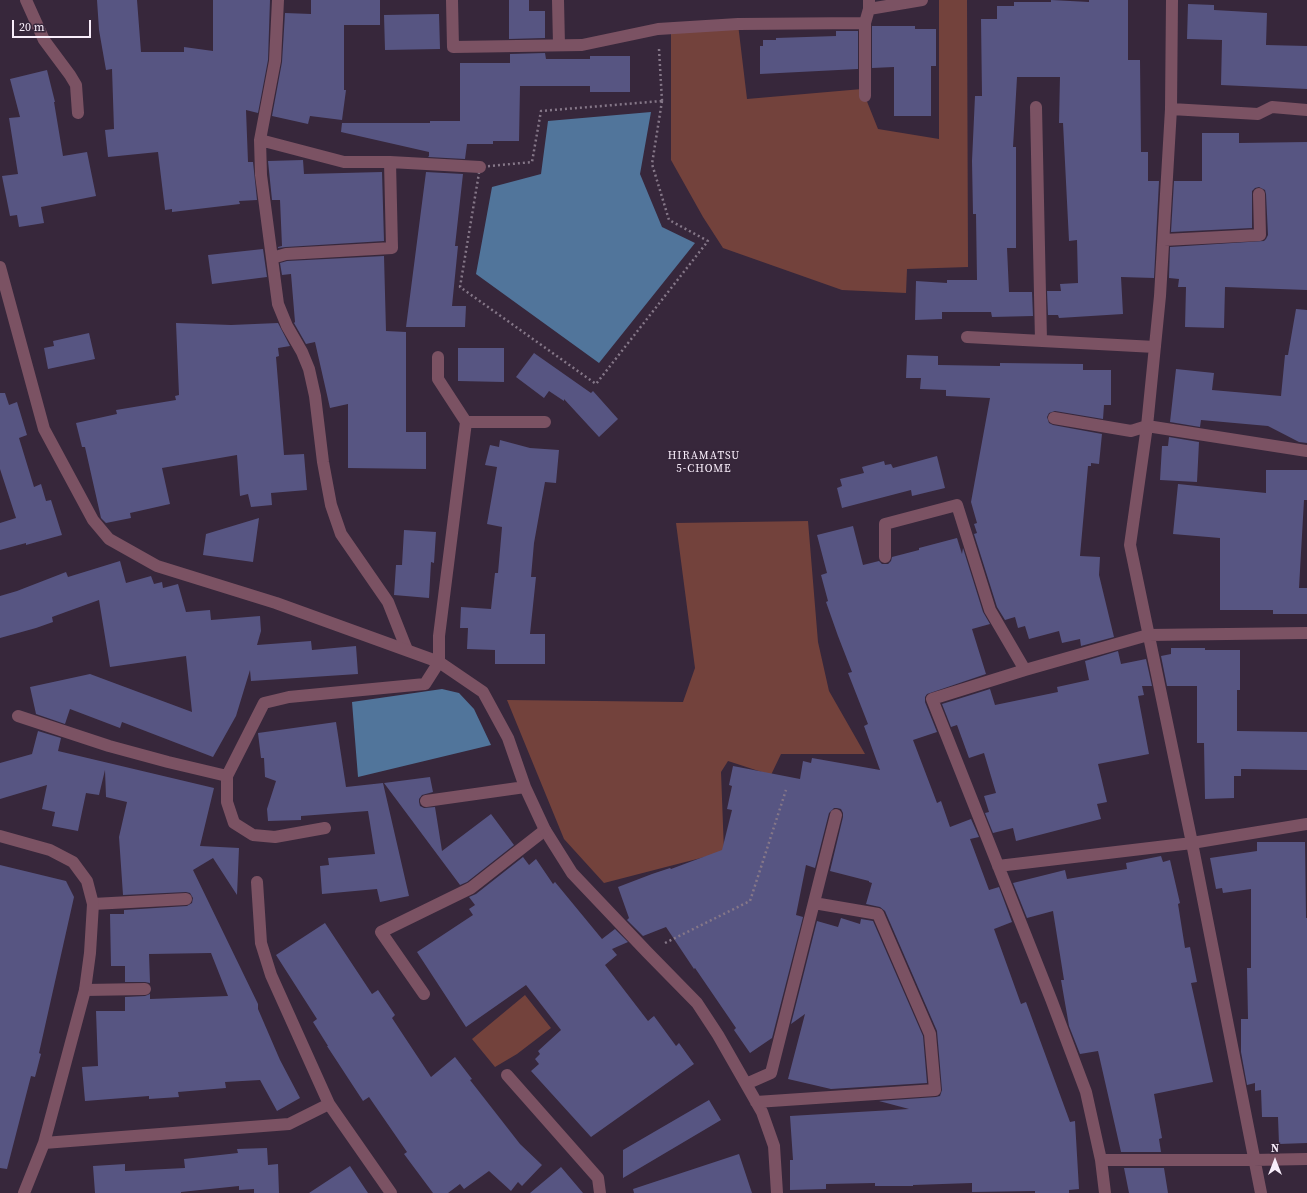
<!DOCTYPE html>
<html>
<head>
<meta charset="utf-8">
<style>
  body { margin:0 }
  #map { position:relative; width:1307px; height:1193px; overflow:hidden; background:#37273b; font-family:"Source Serif 4",serif }
  canvas { display:block }
  .north { position:absolute; left:1255px; top:1141px; width:40px; height:40px; -webkit-text-stroke:3px #37273b; paint-order:stroke; rotate:0deg; font-size:11px; font-weight:700; line-height:16px; text-align:center; color:#f8edfa }
  .north::after { content:''; display:block; margin:auto; width:14px; height:18px; background:#f8edfa; clip-path:polygon(50% 0,100% 100%,50% 72%,0 100%) }
  .scale { position:absolute; left:12px; top:20px; width:79px; height:18px; box-sizing:border-box; border:2px solid #f8edfa; border-top:0; padding-left:5px; font-size:12px; line-height:14px; white-space:nowrap; color:#f8edfa; -webkit-text-stroke:3px #37273b; paint-order:stroke }
</style>
</head>
<body>
<div id="map">
<canvas width="1307" height="1193"></canvas>
<div class="north">N</div>
<div class="scale">20 m</div>
</div>
<script>
const g = document.querySelector('canvas').getContext('2d');
g.lineJoin = 'round';
function fillPath(path, color) {
  g.fillStyle = color;
  g.fill(path, 'evenodd');
}
function stroke(path, color, width, dash) {
  g.strokeStyle = color;
  g.lineWidth = width;
  g.lineCap = dash ? 'butt' : 'round';
  g.setLineDash(dash || []);
  g.stroke(path);
}
function write(font, color, halo, rows, align = 'center') {
  g.font = font + ' "Source Serif 4",serif';
  g.lineWidth = 3.5;
  g.setLineDash([]);
  g.textBaseline = 'middle';
  g.strokeStyle = halo;
  g.fillStyle = color;
  for (const [text, x, y, turn = 0] of rows) {
    g.save();
    g.translate(x, y);
    g.rotate((+turn || 0) * Math.PI / 180);
    g.textAlign = isNaN(turn) ? turn : align;
    if (halo) g.strokeText(text, 0, 0);
    g.fillText(text, 0, 0);
    g.restore();
  }
}
const green = new Path2D(`
  M939,0H967L968,267L907,269L906,293L842,290L723,248L703,217L671,160V27L738,24L747,99L862,89L878,129L939,139Z
  M808,521L818,642L829,691L865,754H781L771,775L728,761L721,772L724,852L604,883L564,839L507,700L683,702L695,668L676,523Z
  M525,995L551,1028L517,1054L495,1067L472,1039Z`);
const water = new Path2D(`
  M651,112L640,174L662,227L695,243L599,363L476,274L492,187L541,174L548,121Z
  M442,689L459,693L474,709L491,745L358,777L352,702Z`);
const building = new Path2D(`
  M97,0H137L141,52H184V47L213,51V0H270L268,60L258,113L246,110L248,162H253L257,200L239,201L240,204L172,212V209L165,210L158,152L108,157L105,130L114,129L112,69L106,70L99,30Z
  M311,0H380V25H344V90H346L342,120L310,116L308,124L272,116L282,62L285,13L311,14Z
  M509,0H529V11H545V38L509,39Z
  M1051,0L1089,2V0H1128V60H1140L1141,152H1148V181H1159L1154,278L1121,277L1123,314L1059,318L1058,315H1048L1047,291H1061L1060,284L1078,283L1077,240L1069,241L1063,123H1059L1060,77H1017L1013,147H1016V248H1007L1009,292H1032L1033,316L992,317L991,312H942V319L915,320L916,281L947,283V280H977L976,214H973L972,161L975,96H982L981,19H997V6H1014V2H1051Z
  M1188,4L1214,5V10L1267,13L1266,45L1307,46V89L1221,85L1222,40L1187,39Z
  M439,14L440,49L385,50L384,15Z
  M872,26H915V29H936V66H931V116H894V67L872,68Z
  M836,31H858V69L760,74V46H763V40H776V38L836,36Z
  M545,53L546,59H590V56H630V92H590V86H520L519,141H493V144H467L465,159L428,157L429,156V152L341,132L342,123H430V121H460V63H510V54Z
  M47,70L55,102H54L63,156L87,152L96,196L41,207L44,223L19,227L17,215L10,216L2,176L18,174L9,118L20,117L10,79Z
  M1202,133H1239V143L1307,142V290L1225,287L1224,328L1185,327L1186,287H1178L1179,279L1169,278L1170,247L1264,241L1266,239L1268,235L1266,194L1265,190L1259,187L1255,188L1252,191V228L1171,232L1174,181H1202Z
  M303,160L304,174L382,172L384,241L286,247L278,248V247L282,246L280,200H272L268,161Z
  M426,172L463,174L455,246H458L452,306H466L465,327H406Z
  M263,249L267,277L212,284L208,255Z
  M384,256L386,331L406,332V432H426V469L348,468V404L330,408L315,342L306,344L294,323L295,322L291,274L282,275L280,263L287,261Z
  M1296,309L1307,310V443L1299,442L1268,426L1201,420L1200,427L1170,422L1176,369L1214,373L1212,390L1281,396L1285,355H1288Z
  M176,323L231,325L278,323L290,346L278,348L279,356L276,357L284,455L304,454L307,490L271,493L272,505L251,507L248,494L240,496L237,455L162,468L170,504L130,513L131,518L106,523L101,518L85,447H82L76,423L117,414L116,410L176,400L175,396L179,395Z
  M89,333L95,359L48,369L44,348L54,346L53,341Z
  M458,348H504V382L458,381Z
  M534,353L591,393L593,391L618,419L599,437L564,399V401L549,391L544,398L516,377Z
  M907,355L938,356V365L1000,366V363L1083,364V370H1111V405H1104L1103,419L1055,411L1049,413L1047,417L1049,423L1053,425L1102,434L1099,464L1091,463V466H1088L1080,556L1100,557L1099,575L1114,637L1081,646L1080,639L1062,643L1059,631L1029,639L1025,626L1018,628L1015,617L1005,620L997,607L974,534L977,533L974,524L977,523L971,502L990,398L946,396V390L920,389L921,378H906Z
  M0,393H5L9,405L17,402L27,435L19,438L34,487L41,484L46,501L51,500L62,535L26,545V543L0,550V523L16,518L0,469Z
  M1169,437L1199,442L1197,482L1160,480L1162,446H1168Z
  M500,440L530,448L559,450L556,483L545,482L534,543L531,577H536L530,634H545V664H495V650L467,649L468,628H460L461,607L491,609L495,573H498L502,527L487,524L497,467L485,465L490,445L499,447Z
  M937,456L945,488L912,496L911,490L842,508L837,488L842,486L840,479L864,473L862,467L884,461L885,465L891,464L893,468Z
  M1266,470H1307V500H1304L1299,588H1307V614H1273V610H1220V538L1173,534L1178,484L1266,493Z
  M259,518L253,562L203,555L206,534Z
  M853,526L863,565L879,561L882,564H888L891,561L892,557L919,550V548L957,538L962,554L963,548L983,612L990,624L972,629L986,674L927,694L925,697V702L937,732L913,740L937,803L941,801L950,827L971,819L979,837L970,839L989,890L999,887L1012,922L994,929L1021,1004L1026,1002L1070,1122L1075,1121L1079,1189L1069,1190V1193H1035V1191L972,1192V1183L913,1185V1186H875V1183L826,1184V1189L790,1190V1160H793L790,1116L909,1109L879,1101L936,1097L940,1096L942,1090L937,1031L885,911L880,907L866,904L872,883L869,882V881L830,871L843,817V813L841,809L837,808H834L829,813L815,868L806,865L796,915L803,917L772,1038L750,1053L734,1030L736,1028L695,968L694,969L666,927L643,936L627,920L629,918L618,887L652,874L670,868L671,869L722,850L732,810L727,809L732,786L729,785L733,766L800,779L803,761L811,763L812,758L880,770L864,726L868,724L848,673L852,672L838,636L826,602L828,601L821,575L827,573L817,535Z
  M404,530L436,532L434,563L431,562L429,598L394,595L396,565H402Z
  M120,561L126,583L151,576L154,584L162,582L163,588L178,584L186,612L210,610L211,620L260,616L261,631L257,645L311,641L312,650L356,646L358,674L251,681L250,670L236,716L213,757L122,722L120,728L70,709L65,724L36,714L30,687L90,674L192,712L186,656L110,667L99,600L52,617L53,622L36,628L0,638V596L17,591L66,572L68,577Z
  M1171,648H1205V650H1240V690H1237V731L1307,732V770L1241,769V776H1234V798L1205,799L1204,743H1197V686H1167L1161,656L1171,654Z
  M1118,651L1121,664L1146,659L1152,686H1142L1144,695L1138,696L1149,754L1098,764L1107,802L1097,804L1101,819L1016,841L1013,828L993,833L985,813L989,812L984,796L996,793L984,753L969,758L957,725L951,727L942,704L990,689L995,705L1058,692L1057,687L1089,680L1085,661Z
  M336,722L346,787L383,783L409,896L380,902L377,889L322,894L320,866L329,865L328,858L375,854L368,811L301,816V820L268,821L267,809L276,781L265,777L264,758H261L258,733Z
  M38,731L61,738L58,751L214,788L200,846L239,848L237,895L213,858L193,870L258,1004V1009L280,1060L300,1098L277,1111L260,1080L225,1082L226,1088L178,1092L179,1097L149,1099V1096L85,1101L82,1067L98,1066L96,1011H125V997L145,996L150,994V999L228,996L211,953L149,954L150,983L145,982H125V966H111L110,914H124V910L187,906L192,903L193,898L190,893L186,892L123,895L119,837L127,802L106,797L105,770L99,795L86,793L78,831L52,826L55,812L42,809L47,785L0,799V763L32,754Z
  M430,777L433,792L422,795L419,799V802L420,806L424,808L435,807L442,851L491,814L514,845L467,882L460,885L384,783Z
  M1257,842H1305L1306,918H1307V1143L1279,1144L1278,1117H1262L1261,1090L1255,1091V1083L1247,1085L1241,1052V1019H1248L1247,968H1251V889L1223,893L1222,888L1216,889L1210,858L1257,851Z
  M1161,856L1163,862L1170,860L1180,903L1178,904L1185,948L1190,947L1197,982L1191,983L1213,1082L1154,1094L1162,1138L1159,1139L1161,1152H1121L1098,1051L1080,1054L1069,1026L1061,980H1064L1053,911L1027,918L1013,883L1065,870L1067,879L1127,869L1126,863Z
  M523,857L529,865L536,859L553,884L555,882L602,939L615,929L628,942L612,949L617,955L605,965L648,1021L654,1016L676,1046L679,1043L694,1064L591,1137L531,1071L539,1064L535,1059L540,1054L538,1051L561,1030L526,985L466,1027L417,952L473,915L469,909L475,905L469,897L476,894Z
  M0,865L66,881L74,897L39,1053L41,1054L35,1077L31,1076L7,1169L0,1168Z
  M841,918L860,924L861,919L873,921L923,1036L927,1083L831,1089L788,1079L805,1014L791,1024L817,921L838,927Z
  M325,923L372,994L378,990L395,1015L392,1018L431,1077L455,1057L472,1079L470,1080L520,1144L542,1165L522,1186L518,1182L511,1191L489,1171L464,1189L460,1184L448,1193H433L404,1154L407,1152L369,1097L363,1101L327,1046H328L313,1022L317,1019L276,955Z
  M709,1100L721,1120L623,1178V1150Z
  M267,1148L268,1165L278,1164L279,1193H254V1189L239,1190V1186L181,1192V1193H95L93,1166L125,1164V1171L185,1168L184,1159L238,1153L237,1149Z
  M739,1154L752,1193H634L633,1189Z
  M350,1166L368,1193H309Z
  M561,1167L583,1193H530Z
  M1124,1168H1164L1168,1193H1129Z`);
const path = new Path2D(`
  M659,49L662,101
  M662,101L652,164L669,220L708,241L596,384L460,287L480,167L532,162L541,111Z
  M665,943L750,901L786,790`);
const lane = new Path2D(`
  M26,0L44,40L70,75L76,85L78,113
  M278,0L275,61L260,140L261,175L278,304L287,326L302,352L309,369L315,396L323,462L331,505L341,534L388,602L407,650
  M558,0L559,45
  M260,140L344,162H390L480,167
  M272,258L286,254L392,248L390,162
  M227,776V802L234,823L253,835L275,837L325,828
  M93,904L186,899
  M85,990L145,989
  M424,994L381,932L471,888L545,830`);
const street = new Path2D(`
  M452,0L453,47L582,45L658,29L738,24L865,23
  M1172,0L1171,109L1160,296L1147,426L1130,545L1192,843L1261,1193
  M869,9L922,0
  M865,96V23L869,9V0
  M1036,107L1041,341
  M1171,109L1258,114L1272,107L1307,110
  M1164,240L1260,235L1259,194
  M0,267L44,429L93,520L109,539L157,566L276,603L439,662L483,692L508,738L525,787L545,830L572,873L647,952L697,1003L718,1035L762,1112L774,1146L777,1193
  M967,337L1155,347
  M1054,418L1131,431L1147,426L1307,451
  M466,422H545
  M885,557V524L957,505L990,610L1025,670
  M18,716L109,746L168,762L227,776L264,703L289,697L425,684L439,662V636L466,422L438,379V357
  M426,801L525,787
  M0,836L50,850L73,862L87,881L93,904L90,953L85,990L44,1143L24,1193
  M998,866L1192,843L1307,824
  M257,882L261,943L271,975L329,1104L391,1193
  M507,1075L598,1178L600,1193
  M746,1084L771,1073L836,815
  M756,1102L935,1090L930,1034L878,914L814,903
  M44,1143L289,1124L329,1104
  M1101,1160H1253L1307,1159
  M1105,1193L1101,1160L1086,1092L1051,999L932,699L1025,670L1148,635L1307,633`);
const neighbourhoodNames = [
  ["HIRAMATSU",704,456],
  ["5-CHOME",704,469]
];
fillPath(green, '#73423c');
fillPath(water, '#51759b');
fillPath(building, '#575582');
stroke(path, '#857788', 2.5, [2, 3]);
stroke(lane, '#7b5263', 12);
stroke(street, '#7b5263', 12);
g.letterSpacing = '1px';
write('11px', '#f8edfa', '#37273b', neighbourhoodNames);
g.letterSpacing = '0px';
</script>
</body>
</html>
